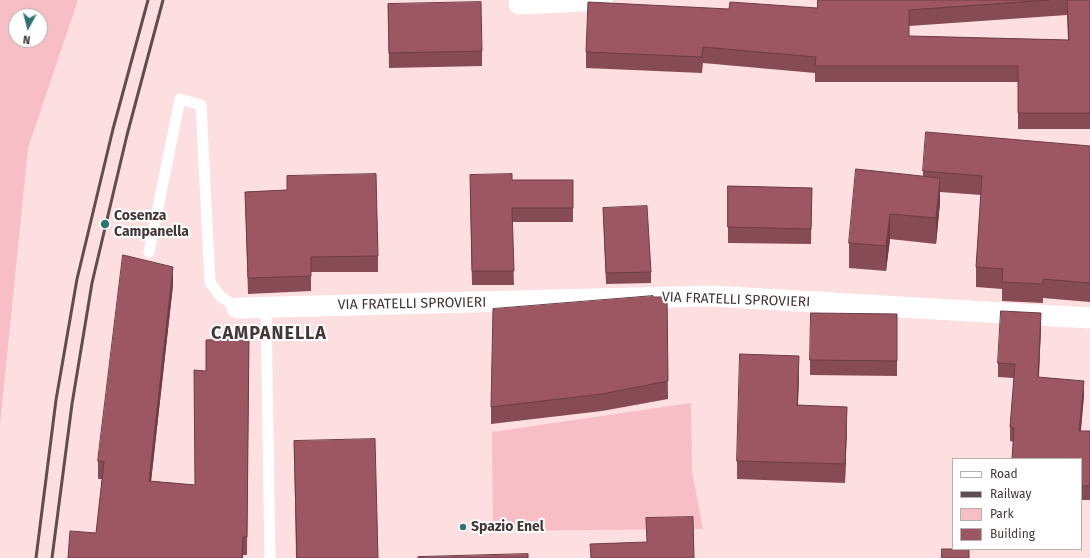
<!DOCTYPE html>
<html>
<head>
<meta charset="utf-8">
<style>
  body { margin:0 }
  #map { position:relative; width:1090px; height:558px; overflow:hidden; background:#fddee1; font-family:"Fira Sans",sans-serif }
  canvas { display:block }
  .legend { position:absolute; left:952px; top:458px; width:130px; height:92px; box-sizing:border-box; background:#fff; border:1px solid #b5afaf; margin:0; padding:5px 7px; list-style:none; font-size:12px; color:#453638 }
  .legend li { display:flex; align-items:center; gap:8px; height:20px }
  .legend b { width:20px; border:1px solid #b5afaf }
  .north { position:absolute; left:8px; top:8px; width:40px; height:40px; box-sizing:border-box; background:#fff; border:1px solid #b5afaf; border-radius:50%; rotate:187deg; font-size:11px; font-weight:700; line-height:16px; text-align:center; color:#453638 }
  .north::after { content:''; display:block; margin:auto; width:14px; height:18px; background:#2b7471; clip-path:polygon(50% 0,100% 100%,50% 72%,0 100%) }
</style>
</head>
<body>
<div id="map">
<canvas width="1090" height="558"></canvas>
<ul class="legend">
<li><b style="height:5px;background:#fff"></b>Road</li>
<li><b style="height:5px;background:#5f4e50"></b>Railway</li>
<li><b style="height:11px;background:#f7bec5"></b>Park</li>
<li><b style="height:11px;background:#9c5762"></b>Building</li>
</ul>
<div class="north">N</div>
</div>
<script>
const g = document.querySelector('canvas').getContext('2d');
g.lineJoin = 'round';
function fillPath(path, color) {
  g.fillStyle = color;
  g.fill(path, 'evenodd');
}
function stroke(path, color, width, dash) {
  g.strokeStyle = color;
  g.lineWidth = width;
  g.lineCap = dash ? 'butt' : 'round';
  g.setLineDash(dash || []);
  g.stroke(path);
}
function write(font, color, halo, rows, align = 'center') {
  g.font = font + ' "Fira Sans",sans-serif';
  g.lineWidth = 4;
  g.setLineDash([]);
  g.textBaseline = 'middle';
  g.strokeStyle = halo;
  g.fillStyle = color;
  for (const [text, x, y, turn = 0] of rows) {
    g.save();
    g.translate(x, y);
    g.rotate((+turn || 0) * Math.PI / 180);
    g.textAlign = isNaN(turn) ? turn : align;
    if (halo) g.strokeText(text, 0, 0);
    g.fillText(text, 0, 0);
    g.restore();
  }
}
const green = new Path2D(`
  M0,0H78L28,148L0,425ZM16,16H40V40H16Z
  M691,403L692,471L703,529L493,531L492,432Z`);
const lane = new Path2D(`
  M149,252L180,99L201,105L210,282L220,296L237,308
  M266,308L270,558`);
const street = new Path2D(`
  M519,4L602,0
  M237,308L712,296L1090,318`);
const rail = new Path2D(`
  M36,558L56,400L77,279L113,129L148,0
  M52,558L72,404L92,283L127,135L163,0`);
const wall = new Path2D(`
  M818,0H1090V129H1018V82H815V73L703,63L702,73L586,68V52L729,9L817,8ZM1067,15L1068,40L909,36V26Z
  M388,4L482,51V66L389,68Z
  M1090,146V302L1043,298V303L1002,301V289L976,287V267L981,195L940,192V203L936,244L890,239L886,271L849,268V243L923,176V171Z
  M287,176L378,256V272H311V291L248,294L245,192L287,190Z
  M512,180H573V222H512L514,285H472L470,189Z
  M728,186L812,188L811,244L728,243Z
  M603,208L651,272V283L606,284Z
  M173,285L151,481L195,485L206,371L249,338L247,555H243V558H68L96,533L102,479H98V461Z
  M653,297H667L668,399L602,411L491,424V407Z
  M897,314V376L810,375V360Z
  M1041,327L1039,377L1084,395L1081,431H1090V500H1081V459L1010,441V427L1014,378L998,377V363Z
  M799,375L798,405L847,425L845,483L737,479V461Z
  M294,441L378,558H296Z`);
const shadedWall = new Path2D(`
  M940,178V203L936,244V218Z
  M890,214V239L886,271V246Z
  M173,267V285L149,499V481Z
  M1041,313V327L1038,391V377Z
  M799,356V375L797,424V405Z
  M1084,381V395L1079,445V431Z
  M847,407V425L845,483V464Z
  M243,537V558H242Z`);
const building = new Path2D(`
  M818,0H1049L909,10V36L1069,40L1067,0H1090V113H1018V66H815L816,57L703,47L702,57L586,52L588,2L729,9L730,2L817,8Z
  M481,2L482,51L389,53L388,4Z
  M926,132L1090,146V283L1043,279V284L1002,282L1003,269L976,267L982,176L923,171Z
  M856,169L940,178L936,218L890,214L886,246L849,243Z
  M376,174L378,256L311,257V276L248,278L245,192L287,190V176Z
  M512,174V180H573V208H512L514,271H472L470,175Z
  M728,186L812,188L811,229L728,227Z
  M647,206L651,272L606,273L603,208Z
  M123,255L173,267L149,481L195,485L194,370L206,371V340L249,338L247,537H243L242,558H68L70,531L96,533L104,462L98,461Z
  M653,296V297H667L668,381L602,394L491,407L493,309Z
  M1001,311L1041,313L1038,377L1084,381L1079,431H1090V486H1081V459H1012L1014,428L1010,427L1015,364L998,363Z
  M811,313L897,314V361L810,360Z
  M740,354L799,356L797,405L847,407L845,464L737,461Z
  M375,439L378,558H297L294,441Z
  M693,517L694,558H591L590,544L647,542L646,518Z
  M942,549H969V558H942Z
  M528,554V558H418V557Z`);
const markers = [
  [105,224,5,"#2b7471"],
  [463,527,4,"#2b7471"]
];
const poiNames = [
  ["Cosenza",114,216],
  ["Campanella",114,232],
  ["Spazio Enel",471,527]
];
const streetNames = [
  ["VIA FRATELLI SPROVIERI",736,300,2],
  ["VIA FRATELLI SPROVIERI",412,304,-1]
];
const districtNames = [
  ["CAMPANELLA",269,334]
];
fillPath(green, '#f7bec5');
stroke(lane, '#fff', 11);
stroke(street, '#fff', 21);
stroke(rail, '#5f4e50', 3);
fillPath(wall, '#864b54');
fillPath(shadedWall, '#6d3d45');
fillPath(building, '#9c5762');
stroke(building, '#6d3d45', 1);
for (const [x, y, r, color] of markers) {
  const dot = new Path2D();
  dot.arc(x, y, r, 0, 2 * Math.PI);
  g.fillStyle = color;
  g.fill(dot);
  stroke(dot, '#fff', 1.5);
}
write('bold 14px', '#453638', '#fff', poiNames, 'left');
write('14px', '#453638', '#fff', streetNames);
g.letterSpacing = '1px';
write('bold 18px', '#453638', '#fff', districtNames);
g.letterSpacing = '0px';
</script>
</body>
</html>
